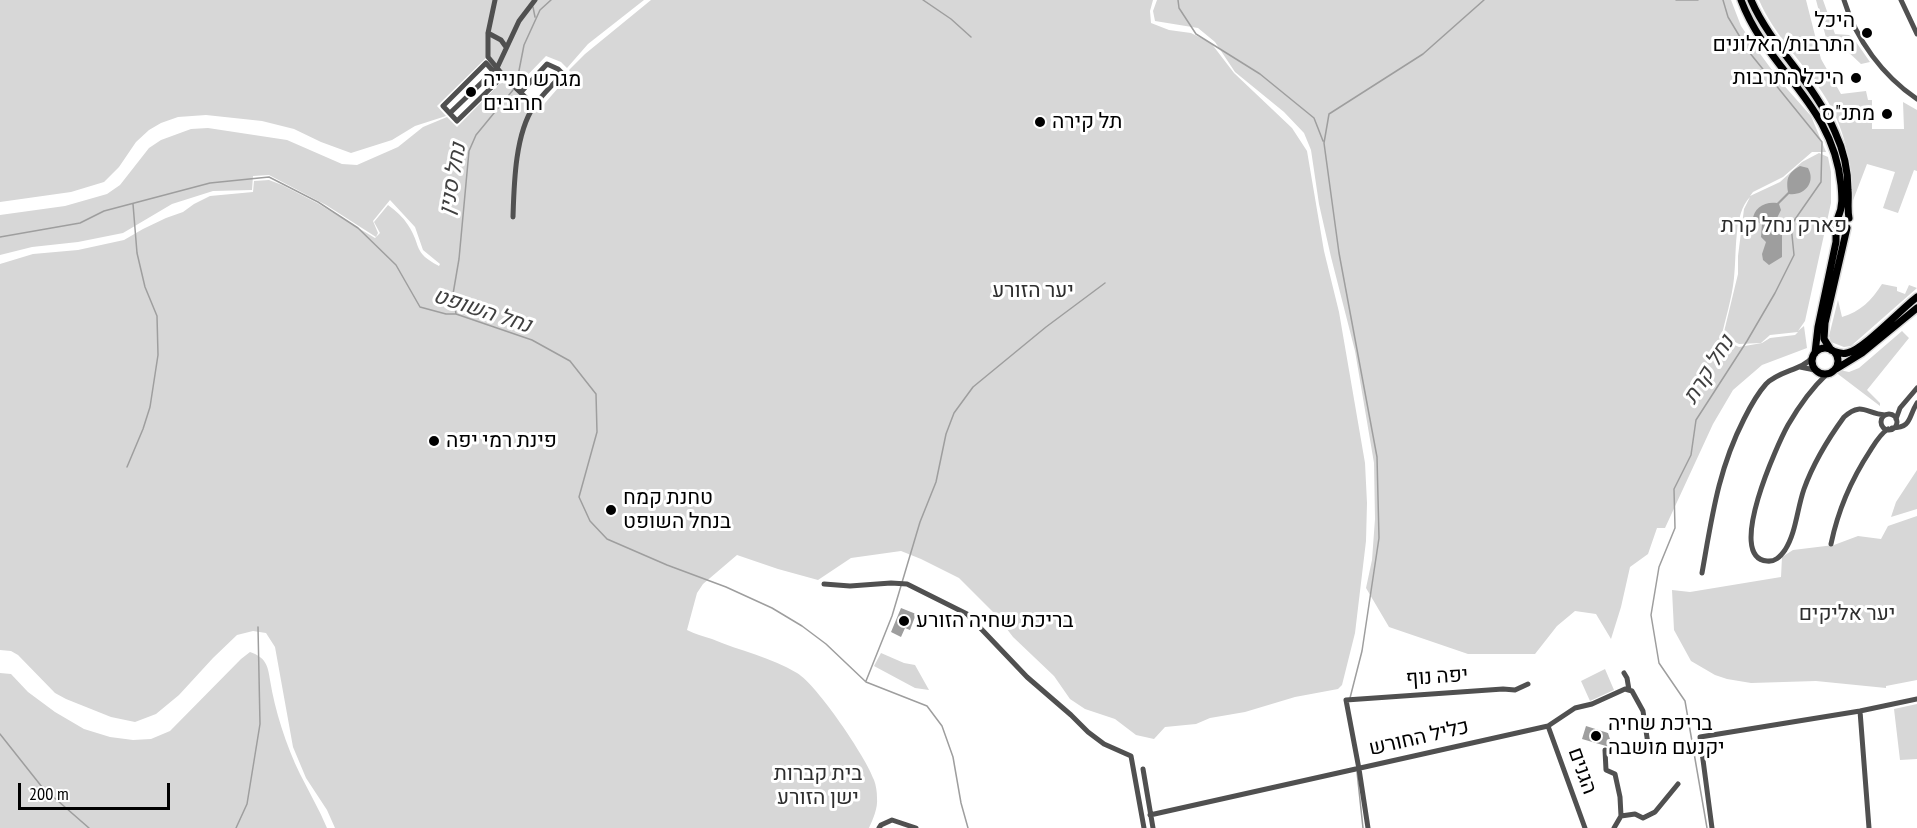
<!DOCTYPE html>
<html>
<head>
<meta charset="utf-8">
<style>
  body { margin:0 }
  #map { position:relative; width:1917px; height:828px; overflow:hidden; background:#fff; font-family:"PT Sans Narrow",sans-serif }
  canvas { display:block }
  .scale { position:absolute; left:18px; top:783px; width:152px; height:27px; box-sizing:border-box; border:3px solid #000; border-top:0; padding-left:8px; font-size:18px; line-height:21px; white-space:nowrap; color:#000; -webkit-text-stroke:4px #fff; paint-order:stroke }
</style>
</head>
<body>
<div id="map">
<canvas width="1917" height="828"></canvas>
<div class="scale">200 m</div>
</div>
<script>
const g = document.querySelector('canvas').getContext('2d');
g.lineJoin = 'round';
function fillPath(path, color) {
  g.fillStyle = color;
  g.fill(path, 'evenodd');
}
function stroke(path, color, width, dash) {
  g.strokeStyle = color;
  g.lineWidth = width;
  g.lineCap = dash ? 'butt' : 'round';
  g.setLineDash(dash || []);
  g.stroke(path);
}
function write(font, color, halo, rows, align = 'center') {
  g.font = font + ' "PT Sans Narrow",Heebo,sans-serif';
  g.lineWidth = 6;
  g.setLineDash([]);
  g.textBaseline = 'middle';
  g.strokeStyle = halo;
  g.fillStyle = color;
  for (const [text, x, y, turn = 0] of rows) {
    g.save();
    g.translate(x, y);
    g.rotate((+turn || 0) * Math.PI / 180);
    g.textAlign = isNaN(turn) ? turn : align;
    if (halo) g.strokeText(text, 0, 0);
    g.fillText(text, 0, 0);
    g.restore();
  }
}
const green = new Path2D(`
  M0,0H644L588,44L567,68L561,62L546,56L516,87L539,110L571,73L569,70L585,54L651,0H1153L1150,11L1151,23L1169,30L1191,33L1211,43L1234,73L1292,128L1307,151L1324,251L1339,312L1365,463L1367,503L1366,541L1355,633L1342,685L1338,689L1295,697L1245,712L1210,718L1196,724L1165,727L1154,739L1136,735L1115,719L1085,709L1070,699L1054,676L1013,637L997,616L959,578L921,559L901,551L851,558L818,580L778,569L737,555L703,584L697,593L687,630C695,634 703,636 712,639C740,651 771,657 797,673C817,685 866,757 874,780C876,785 877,792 877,798C878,808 873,819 869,828H335L327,810L306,778L293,747L275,647L266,633L253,631L237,635L213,658L179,695L156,714L135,722L111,717L66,699L55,693L18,655L11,651L0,650V264L33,254L78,250L124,240L143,229L166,218L183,212L194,204L210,196L253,192L254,181L269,180L282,185L317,203L375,238L380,233L374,222L388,205C396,211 403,217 408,225C422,246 412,252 439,266L440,264L423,250L415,227L390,200L373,221L378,233L376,237L326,205L269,175L253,176L252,190L213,191L172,204L123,233L78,242L32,247L0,255V215L65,206L107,194L120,185L149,148L161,140L191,129L208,128L287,140L342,164L357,165L398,147L423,127L447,117L457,127L505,78L487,57L437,106L446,116L415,126L392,140L351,153L321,142L294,129L262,121L206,115L178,117L161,123L149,130L136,142L119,167L104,182L71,192L0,202Z
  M1157,0H1731L1741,26L1758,51L1780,81L1811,116L1826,152H1812L1783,177L1753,192L1750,196L1780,182L1802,162L1819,153L1828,157L1831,172V203L1805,321L1798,331L1804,326L1807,348L1762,365L1733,390L1713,424L1665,528H1657L1648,554L1630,567L1621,607L1611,639L1596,614L1575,611L1557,626L1535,654H1468L1389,627L1366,588L1372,560L1375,519L1374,463L1355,351L1331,257L1319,204L1311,150L1304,133L1284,112L1235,72L1215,42L1198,28L1155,21L1153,11ZM1750,197L1744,209L1738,256V274L1723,336L1739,344L1761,343L1770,335L1798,332L1795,335L1770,338L1762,343L1739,347L1721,339C1725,319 1732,299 1734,278C1737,254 1733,214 1750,197Z
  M1759,0H1806L1821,59L1841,94L1866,91L1868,100H1872V129H1904L1903,102L1917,110V171L1914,170L1898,213L1883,208L1895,172L1867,164L1852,203C1852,163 1845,126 1822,92C1802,61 1774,35 1759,0Z
  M1816,0H1823L1835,34L1849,35L1854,39L1870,62L1861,64L1845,49H1829Z
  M1882,284L1897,287V291L1905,294L1909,285L1917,288L1851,346L1844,347L1831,342L1829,336L1838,300L1842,317C1860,312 1872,300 1882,284Z
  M1902,331L1909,338L1867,390L1880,403V406L1830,368L1849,372L1859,368Z
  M1917,470V509L1891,517L1896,502Z
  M1917,516V680L1886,686V688L1816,681L1751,683L1727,679L1715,675L1691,661L1674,630L1672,590L1690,592L1781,577L1782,557L1793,550L1834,545L1858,536L1881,539L1888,526Z
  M250,652C265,657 268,665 270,680C275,711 286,745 300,774C309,792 319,809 327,828H0V673L11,674L28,692L55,712L84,729L110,737L133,740L151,739L170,731L241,659Z
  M881,653L904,663L915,665L929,690L915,688L874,666Z
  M1605,669L1614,690L1590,701L1581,681Z
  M1917,704V759L1900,760L1894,709Z`);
const water = new Path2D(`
  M1800,166L1808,168C1816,182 1805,196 1789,194L1779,204L1781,210L1777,218L1785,219L1782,231V257L1769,265L1763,260L1762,254L1766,242L1761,237L1762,224L1753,220C1753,208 1765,201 1777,203L1788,192C1786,178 1788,173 1800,166Z
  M901,608L916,614L910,630L905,628L901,637L891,632Z
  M1586,726L1608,733L1613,748L1582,739Z`);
const stream = new Path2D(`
  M923,0L951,19L971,37
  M1178,0L1179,8L1196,34L1260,74L1314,118L1323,141
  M1676,0H1698
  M533,7L535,17
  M516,86L524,45L540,10L551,0
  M0,237L80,223L104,211L210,183L269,177L318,202L358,228L396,265L420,307L446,314H456L532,340L570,361L596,394L597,432L579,497L590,521L607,539L667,565L726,587L772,608L802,626L826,644L866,682L927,706L942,726L953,757L961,803L968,828
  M456,314L453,294L459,259L469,151L476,135L513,90
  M127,467L143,429L150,407L158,355L157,316L145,287L137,253L133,204
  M866,681L892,616L920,522L936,482L946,434L954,413L973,387L1046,327L1105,283
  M1350,698L1362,651L1379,538L1377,457L1339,253L1324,143L1329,114L1423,54L1484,0
  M0,734L42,787L89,828
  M1357,772L1363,828
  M236,828L247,804L260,724L258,627
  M1707,828L1685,701L1659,663L1651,615L1659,567L1675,528L1674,489L1691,455L1696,420L1747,341L1775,293L1794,255L1791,225L1821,182L1822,142L1749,52L1728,17L1723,0`);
const minor = new Path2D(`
  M495,0L488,33V57L507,80L535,106
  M1844,0C1856,40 1883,76 1917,99
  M1901,0L1917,34
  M488,33L501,40L506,47
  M486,63L500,79L457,121L443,106Z
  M450,113L497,68L519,21L535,0
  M513,217C514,184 515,134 534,106C542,95 553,84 563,74L558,69L547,64L521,92
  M1800,367L1815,370
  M1827,374C1811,389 1799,406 1788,425C1778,443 1725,558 1767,561C1775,562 1780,557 1785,550C1796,533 1797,509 1804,489C1813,464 1828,439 1844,417C1862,401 1866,414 1885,415
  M1881 422a8 8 0 1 1 16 0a8 8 0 1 1-16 0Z
  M1896,419L1900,408L1917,388
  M1892,428C1912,428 1908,417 1917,403
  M1831,544C1838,510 1851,480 1870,451C1875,443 1880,434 1888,429
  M1702,573C1712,517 1718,470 1744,419C1750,407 1757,394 1766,384C1780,370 1801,371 1813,357
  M824,584L850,586L891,583L907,584L967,614L1027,677L1071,715L1088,732L1104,744L1131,756L1144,828
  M1624,673L1627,678L1629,690
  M1860,711L1869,828
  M1548,726L1585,828
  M1605,750L1606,770L1615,774L1620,797L1621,816
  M1143,769L1153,828
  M1150,815L1548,726L1575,708L1592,704L1625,689L1632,691L1643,711L1648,744
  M879,828L881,825L892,820L916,828
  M1368,828L1359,769L1346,700L1503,689L1515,690L1528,684
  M1614,828L1621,816L1635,814L1643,818L1655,812L1678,784
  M1712,828L1700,737L1860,711L1917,699`);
const major = new Path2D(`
  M1741,0C1767,70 1833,103 1841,185C1842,196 1843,207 1838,217
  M1751,0C1772,48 1815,83 1835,132C1843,149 1848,171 1848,190C1849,199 1847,208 1849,218
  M1812 361a13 13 0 1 1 26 0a13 13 0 1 1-26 0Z
  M1831,350L1824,339L1825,323L1847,228
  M1833,351C1838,353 1843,354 1847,353C1863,350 1901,309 1917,297
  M1815,353L1818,327L1836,242V225
  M1836,369L1862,353L1917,308`);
const markers = [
  [1867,33,6,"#000"],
  [1856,78,6,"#000"],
  [471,92,6,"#000"],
  [1887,114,6,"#000"],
  [1040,122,6,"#000"],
  [434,441,6,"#000"],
  [611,510,6,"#000"],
  [904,621,6,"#000"],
  [1596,736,6,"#000"]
];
const poiNames = [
  ["היכל",1855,21,"right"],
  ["התרבות/האלונים",1855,45,"right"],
  ["היכל התרבות",1844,78,"right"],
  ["מגרש חנייה",483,80],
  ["חרובים",483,104],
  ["מתנ\"ס",1875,114,"right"],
  ["תל קירה",1052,122],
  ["פינת רמי יפה",446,441],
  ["טחנת קמח",623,498],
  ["בנחל השופט",623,522],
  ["בריכת שחיה הזורע",916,621],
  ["בריכת שחיה",1608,724],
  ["יקנעם מושבה",1608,748]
];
const parkNames = [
  ["פארק נחל קרת",1784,226],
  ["יער הזורע",1033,291],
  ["יער אליקים",1847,614],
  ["בית קברות",818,774],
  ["ישן הזורע",818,798]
];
const streetNames = [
  ["יפה נוף",1437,677,-4],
  ["כליל החורש",1419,738,-13],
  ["הגנים",1582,771,70]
];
const waterNames = [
  ["נחל סנין",453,179,-80],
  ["נחל השופט",482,311,18],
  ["נחל קרת",1709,370,-58]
];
fillPath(green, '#d7d7d7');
fillPath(water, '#9e9e9e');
stroke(stream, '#9e9e9e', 1.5);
stroke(major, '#dbdbdb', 10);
stroke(minor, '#505050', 5);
stroke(major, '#000', 7);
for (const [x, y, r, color] of markers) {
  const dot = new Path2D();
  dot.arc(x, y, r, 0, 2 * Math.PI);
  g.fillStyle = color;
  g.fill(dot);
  stroke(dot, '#fff', 2);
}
write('21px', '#000', '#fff', poiNames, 'left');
write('21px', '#2e2e2e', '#fff', parkNames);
write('21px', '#000', '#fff', streetNames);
write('italic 22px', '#3f3f3f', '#fff', waterNames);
</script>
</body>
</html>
